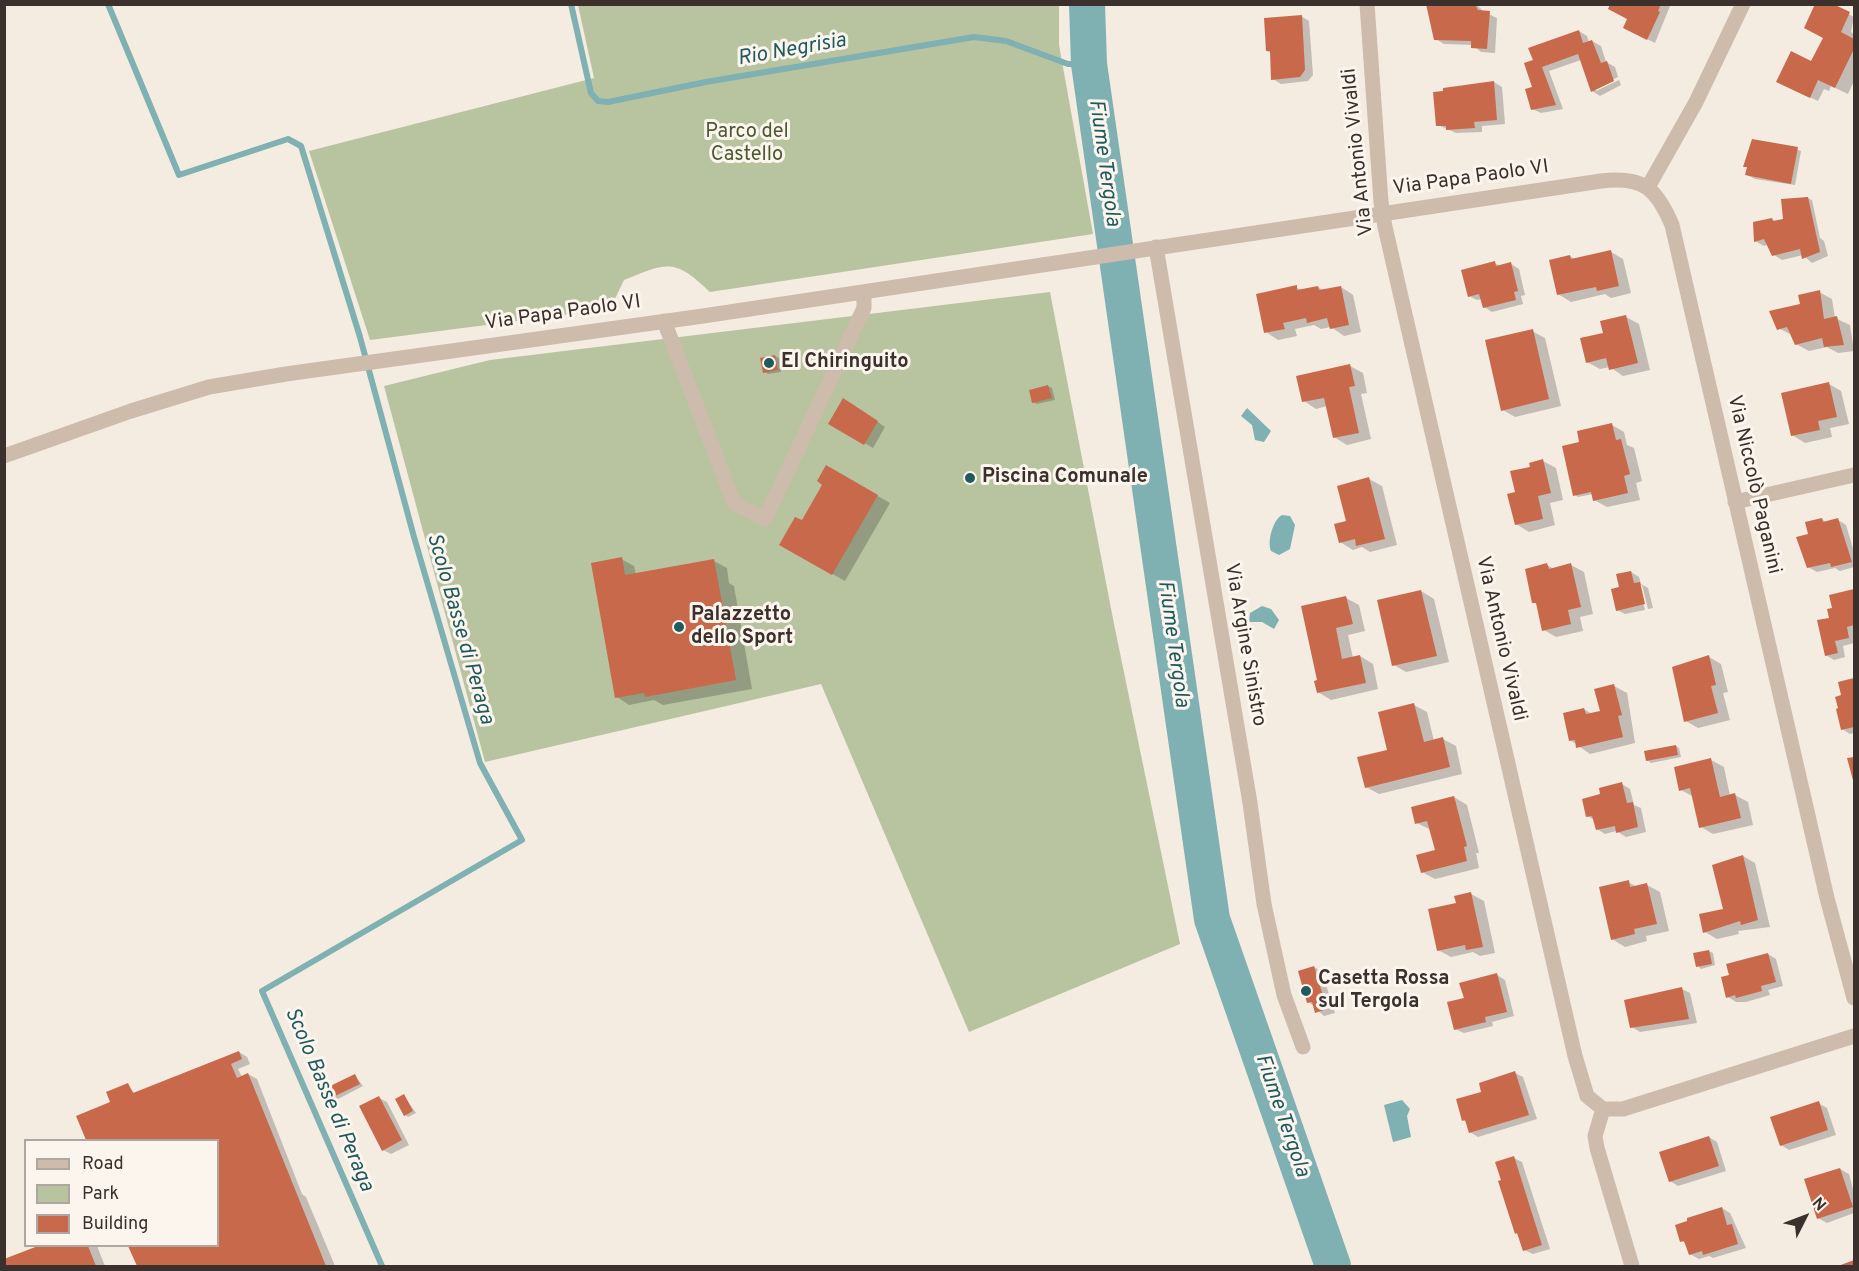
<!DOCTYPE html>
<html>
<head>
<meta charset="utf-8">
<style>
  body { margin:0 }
  #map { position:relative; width:1859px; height:1271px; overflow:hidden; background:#f4ebe1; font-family:Overpass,sans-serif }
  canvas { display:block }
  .frame { position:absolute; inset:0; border:6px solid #3b302b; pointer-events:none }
  .legend { position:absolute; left:24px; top:1139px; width:195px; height:108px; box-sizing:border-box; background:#fbf5ee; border:2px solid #aea6a0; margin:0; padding:8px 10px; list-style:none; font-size:18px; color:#3b302b }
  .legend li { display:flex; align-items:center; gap:12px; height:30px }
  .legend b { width:30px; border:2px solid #aea6a0 }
  .north { position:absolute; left:1775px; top:1187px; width:60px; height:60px; -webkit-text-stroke:4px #fbf5ee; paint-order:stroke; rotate:48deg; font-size:16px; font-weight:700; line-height:24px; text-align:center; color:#3b302b }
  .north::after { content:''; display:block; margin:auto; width:21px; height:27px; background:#3b302b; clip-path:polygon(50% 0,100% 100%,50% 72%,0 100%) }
</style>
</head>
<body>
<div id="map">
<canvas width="1859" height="1271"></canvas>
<div class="frame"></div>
<ul class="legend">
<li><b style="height:8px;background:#cdbbac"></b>Road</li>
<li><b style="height:16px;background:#b8c4a0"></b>Park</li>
<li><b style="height:16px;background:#c8694b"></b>Building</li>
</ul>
<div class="north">N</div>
</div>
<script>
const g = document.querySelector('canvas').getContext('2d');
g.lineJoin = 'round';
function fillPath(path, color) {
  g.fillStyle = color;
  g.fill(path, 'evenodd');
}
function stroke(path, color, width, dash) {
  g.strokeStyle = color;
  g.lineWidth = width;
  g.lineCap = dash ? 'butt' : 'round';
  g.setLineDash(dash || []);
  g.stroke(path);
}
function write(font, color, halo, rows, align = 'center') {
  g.font = font + ' Overpass,sans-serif';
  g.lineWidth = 6;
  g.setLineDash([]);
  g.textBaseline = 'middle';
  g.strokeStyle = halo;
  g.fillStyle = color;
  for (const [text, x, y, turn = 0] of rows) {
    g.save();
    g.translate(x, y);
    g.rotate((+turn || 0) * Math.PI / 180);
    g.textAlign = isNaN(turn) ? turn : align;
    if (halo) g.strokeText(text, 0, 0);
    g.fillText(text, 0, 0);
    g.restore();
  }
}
const green = new Path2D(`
  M578,5H1059V45L1093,234L710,292C675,258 667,262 624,280L610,309L370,340L309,151L594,78Z
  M1050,292L1114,624L1180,944L969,1032L821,684L485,762L384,386L490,360Z`);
const water = new Path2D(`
  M1247,408L1271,431L1264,442L1255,440L1252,425L1241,416Z
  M1282,515L1290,516L1295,525L1290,549L1279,555L1271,551C1267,541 1273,520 1282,515Z
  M1262,606L1271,609L1279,620L1274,629L1262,622H1249L1250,613Z
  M1402,1100L1410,1109L1407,1116L1411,1137L1393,1142L1384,1105Z`);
const shadow = new Path2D(`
  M1468,4H1476L1484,12L1497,18L1495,53L1481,52L1473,45L1444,44L1436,39Z
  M1612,4H1667L1670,6L1655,43L1633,32L1629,19Z
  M1830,4L1854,17L1851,32L1854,34V81L1848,94L1831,86L1829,91L1824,89L1818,101L1786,86L1812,63L1825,38Z
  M1301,16L1309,21L1313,75L1308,81L1281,84L1273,79L1271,53L1267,51Z
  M1579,31L1587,36L1589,42L1592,41L1601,46L1606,62L1615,67L1618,77L1596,88V91L1619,80L1621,85L1600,96L1592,91L1581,60L1549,71L1563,109L1541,113L1532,109L1534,61Z
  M1494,82L1502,87L1505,124L1482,126V132L1456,133L1438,125L1445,93Z
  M1787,147L1801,151L1795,185L1755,179L1747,175L1748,168Z
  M1808,198L1812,200L1820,238L1824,241L1828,256L1812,263L1803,255L1782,260L1774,255L1769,244L1764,246L1755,241L1772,219L1776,222L1783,220Z
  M1611,252L1623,259L1631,293L1611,298L1605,294L1571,302L1558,294L1570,256L1576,260Z
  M1495,263L1500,266L1511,264L1519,269L1525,295L1521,296L1523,304L1492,312L1484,307L1482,299L1477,300L1469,296Z
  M1296,287L1302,291L1318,287L1324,291L1341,287L1353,295L1361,332L1344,336L1331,327L1321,329L1314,325L1295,329L1297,336L1278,340L1266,332Z
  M1819,292L1832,299L1835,318L1850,325L1854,351L1838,353L1827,347L1809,351L1796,344L1792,335L1778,328Z
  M1626,317L1639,324L1650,370L1623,376L1610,367L1600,369L1587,362L1605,334Z
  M1532,331L1545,338L1561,406L1515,417L1503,410Z
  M775,356L779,358L781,372L768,374L765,372Z
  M1350,366L1363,373L1367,393L1361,394L1371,439L1347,445L1334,437L1327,406L1316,409L1304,401Z
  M1829,384L1841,391L1849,424L1830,428L1832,437L1805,443L1792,435Z
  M1048,386L1052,388L1055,400L1037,404L1033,402Z
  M852,404L885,427L873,448L830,423Z
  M1612,425L1624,432L1627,445L1634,448L1642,481L1636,483L1640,500L1607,507L1594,500L1593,494L1578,497L1575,495L1579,444Z
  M1543,461L1556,468L1563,500L1550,503L1555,525L1529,532L1516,524L1517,493L1532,468Z
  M827,467L890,503L845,581L781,545L802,522L824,484Z
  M1369,479L1382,486L1397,545L1370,552L1362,547L1353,550L1340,542Z
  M1822,519L1827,523L1838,520L1846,525L1854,552V567L1840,571L1835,568L1817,572L1808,567L1810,535Z
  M621,559L634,566L636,575L714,561L727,568L729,583L734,586L752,689L663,705L654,700L629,705L617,697Z
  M1547,565L1554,569L1571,565L1584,572L1593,614L1580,617L1583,631L1556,637L1544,630L1537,604L1534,602Z
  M1631,572L1639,577L1641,584L1648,588L1653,608L1648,609L1642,585H1639L1645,610L1625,614L1617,610L1621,588Z
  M1421,591L1434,599L1449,662L1406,672L1394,665Z
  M1854,591V643L1843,646L1845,657L1834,660L1826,655L1833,609L1830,596Z
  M1346,598L1359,605L1365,631L1348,635L1353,658L1360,656L1373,664L1378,689L1331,700L1318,692L1319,681L1303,607Z
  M1709,657L1721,664L1728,692L1723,693L1730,720L1698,728L1686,721Z
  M1854,680V733L1850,734L1842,729L1843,696L1840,683Z
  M1614,686L1627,693L1635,743L1590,754L1570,740L1584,709L1592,714L1601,712Z
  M1414,705L1427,712L1434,741L1443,739L1456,746L1462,774L1379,794L1366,787Z
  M1676,746L1679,748L1681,757L1651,763L1647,760Z
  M1711,760L1724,767L1730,796L1735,795L1748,802L1753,825L1713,834L1701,827L1694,797L1681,790Z
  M1622,784L1630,789L1634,805L1641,808L1646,832L1626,837L1616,831L1605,834L1597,829L1595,820L1587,816L1602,795Z
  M1454,797L1467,805L1479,853H1476L1479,868L1435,879L1422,872L1437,851L1431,830L1417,823Z
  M1743,856L1755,863L1770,927L1738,931L1739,934L1717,939L1705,932L1724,910Z
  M1628,882L1637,887L1647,885L1660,892L1669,931L1646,936L1647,941L1625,947L1612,939Z
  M1471,894L1484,901L1495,953L1480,956L1473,952L1451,957L1438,950L1457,904Z
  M1709,951L1713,953L1715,965L1701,969L1698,966Z
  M1768,954L1776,959L1783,986L1768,990L1770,995L1746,1002H1736L1728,997L1730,976Z
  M1314,967L1322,972L1335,1013L1324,1016L1309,1002Z
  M1497,975L1505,980L1514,1016L1492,1022L1493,1026L1464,1033L1455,1029L1465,999Z
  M1682,989L1690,993L1697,1023L1640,1032L1632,1027Z
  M239,1052L247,1057L250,1064L238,1069L242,1077L248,1074L257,1079L302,1194L306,1197L335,1266H138L130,1246H218V1140H88L78,1117L112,1103L128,1085L135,1094Z
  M1515,1073L1523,1077L1537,1119L1478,1137L1470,1132L1468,1123L1463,1120L1483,1093Z
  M355,1076L363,1086L336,1100L333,1097L328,1089Z
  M404,1096L416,1113L408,1117L405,1115Z
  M379,1098L387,1102L409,1145L391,1154L383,1150Z
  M1818,1103L1827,1108L1836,1135L1789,1150L1781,1145Z
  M1709,1137L1717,1142L1726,1171L1678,1186L1670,1181Z
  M1514,1158L1522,1162L1550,1249L1533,1254L1524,1250L1519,1235L1516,1233Z
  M1840,1169L1849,1174L1854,1193V1213L1827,1223L1818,1218Z
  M1722,1208L1730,1213L1746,1248L1713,1258L1709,1256L1699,1259L1690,1254L1687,1244L1682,1241Z
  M41,1246H97L105,1266H4V1261Z`);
const stream = new Path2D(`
  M108,4L179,175L288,139L301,146L360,337L414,537L480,763L522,840L262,991L382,1266
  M571,4L591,93L598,101L608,102L706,82L974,37L1006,41L1068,64H1089`);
const river = new Path2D(`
  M1087,4L1089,64L1212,919L1333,1266`);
const building = new Path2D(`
  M1426,4H1475L1478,10L1490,11L1487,49L1471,48V41L1434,40Z
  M1610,4H1661L1658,11L1660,12L1647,40L1623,28L1627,19L1608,9Z
  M1815,4H1833L1850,12L1841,32L1854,39V49L1835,88L1818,80L1810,98L1776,82L1791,51L1811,61L1823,38L1804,28Z
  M1302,15L1305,70L1300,77L1271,80L1270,51H1266L1264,18Z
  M1579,30L1583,43L1592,40L1601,63L1607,61L1614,81L1591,92L1578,54L1542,67L1556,105L1531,110L1525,89L1532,87L1524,63L1533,60L1528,48Z
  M1494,81L1497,120L1474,122L1475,128L1446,130V126H1436L1433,92L1443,91V88Z
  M1752,139L1798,147L1791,184L1745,175L1747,167H1743Z
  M1808,197L1820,252L1802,259L1800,249L1772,256L1764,239L1754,242L1753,222L1772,218L1773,221L1783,219L1781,199Z
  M1611,250L1619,286L1597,291L1596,287L1557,295L1549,260L1570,255L1571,259Z
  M1495,261L1496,266L1511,262L1518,291L1514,292L1516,300L1483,308L1479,294L1468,297L1461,270Z
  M1297,285V290L1318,286L1319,290L1341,286L1349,325L1330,329L1327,318L1307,323L1306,318L1283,323L1285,329L1264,333L1256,294Z
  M1820,290L1824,319L1837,316L1844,345L1824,347L1822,338L1795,345L1787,327L1777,330L1769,311L1800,304L1798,295Z
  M1626,315L1638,363L1609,370L1606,358L1586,363L1580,338L1603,333L1600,321Z
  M1533,329L1549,399L1501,411L1485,340Z
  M775,355L778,370L763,373L760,358Z
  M1350,364L1355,386L1349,387L1359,433L1333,438L1324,398L1302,402L1296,376Z
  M1829,382L1837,417L1818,421L1820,430L1791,436L1781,393Z
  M1048,385L1052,398L1032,403L1029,390Z
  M843,398L878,421L864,445L828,424Z
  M1612,423L1616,440L1621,439L1630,474L1624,476L1628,493L1593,501L1591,492L1573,496L1562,446L1579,442L1577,431Z
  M1543,459L1551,493L1538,496L1543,519L1515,525L1507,494L1515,492L1510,471L1530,467L1529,463Z
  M826,465L878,495L832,575L779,545L795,517L802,520L822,485L817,481Z
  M1369,477L1385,539L1356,546L1355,539L1339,543L1334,524L1346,521L1337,486Z
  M1822,518L1823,522L1838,518L1852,562L1831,567L1830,563L1807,568L1796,537L1808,534L1805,522Z
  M622,557L625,575L714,559L736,680L645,697L644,693L615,698L591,563Z
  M1547,563L1549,569L1571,563L1581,607L1568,610L1571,624L1542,631L1536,603H1532L1525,569Z
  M1631,571L1634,583L1640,582L1645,604L1616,611L1611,589L1619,587L1616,574Z
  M1854,589V625L1847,627L1849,638L1835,641L1838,653L1825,656L1817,620L1829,618L1827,609L1832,608L1829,595Z
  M1421,590L1437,656L1392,666L1377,600Z
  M1346,596L1353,624L1336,628L1342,659L1360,655L1366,683L1317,693L1314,681L1317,680L1301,606Z
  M1709,655L1716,685L1711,686L1718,713L1684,722L1672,667Z
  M1854,678V727L1841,730L1836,709L1838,708L1835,697L1841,695L1838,682Z
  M1614,684L1622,715L1618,716L1623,737L1576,748L1575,740L1569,741L1563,713L1584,708L1586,714L1600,711L1594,689Z
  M1414,703L1424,742L1443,737L1450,767L1365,788L1357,757L1387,750L1378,712Z
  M1676,745L1678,755L1646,761L1644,751Z
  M1854,757V784L1847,758Z
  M1711,758L1720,797L1735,793L1741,818L1699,828L1690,788L1679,791L1674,767Z
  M1622,782L1627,803L1633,802L1638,827L1616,833L1615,826L1596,830L1592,816L1586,817L1582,799L1600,794L1599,788Z
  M1454,796L1467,846L1464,847L1467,861L1421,873L1416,855L1435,850L1427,821L1415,824L1411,807Z
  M1743,855L1758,920L1741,925L1740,921L1703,933L1699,914L1723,909L1712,865Z
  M1629,880L1630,887L1647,883L1657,924L1634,929L1635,934L1611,940L1599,887Z
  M1471,892L1483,947L1466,950L1465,945L1437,951L1428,909L1456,903L1454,896Z
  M1709,950L1712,964L1696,967L1693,953Z
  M1768,953L1776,982L1761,986L1762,991L1736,998L1735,995L1726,998L1721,977L1729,975L1726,964Z
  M1314,966L1327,1009L1315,1013L1312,1002L1307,1003L1298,971Z
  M1497,973L1507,1012L1485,1017L1486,1022L1454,1030L1447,1002L1464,998L1459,983Z
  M1682,987L1689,1019L1630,1028L1624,1000Z
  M239,1051L242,1059L231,1064L237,1078L248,1073L326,1266H137L128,1246H218V1140H86L76,1116L110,1102L106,1092L128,1083L133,1093Z
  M1515,1071L1529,1115L1469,1133L1465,1120L1462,1121L1456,1099L1481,1092L1479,1083Z
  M355,1074L360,1084L331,1098L326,1088Z
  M404,1094L413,1111L404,1116L395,1099Z
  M379,1096L402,1140L382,1151L359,1106Z
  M1819,1101L1828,1130L1780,1146L1770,1117Z
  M1709,1136L1719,1166L1669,1182L1659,1152Z
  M1514,1156L1542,1245L1523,1251L1517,1233L1515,1234L1498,1181L1501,1180L1495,1162Z
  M1840,1168L1853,1207L1817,1219L1804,1179Z
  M1722,1207L1727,1225L1732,1224L1738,1244L1703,1255L1702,1251L1689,1255L1684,1241L1680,1242L1675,1225L1687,1221V1218Z
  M38,1246H88L96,1266H4V1259Z
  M1854,1260V1266H1838Z`);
const street = new Path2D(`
  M1367,4L1381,202L1385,227L1575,1056L1587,1096L1603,1109L1595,1136L1597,1148L1632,1266
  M1648,187L1696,102L1743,4
  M1156,247L1250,803L1264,904L1284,995L1303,1047
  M664,321L734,503L765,519L864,308V292
  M4,456L131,411L209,387L286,374L703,316L1601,181C1642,176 1656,187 1672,225L1827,898L1854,998
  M1735,502L1854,475
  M1603,1109H1623L1854,1036`);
const markers = [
  [769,363,6,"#1f5a5e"],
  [970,478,6,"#1f5a5e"],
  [679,627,6,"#1f5a5e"],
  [1306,991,6,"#1f5a5e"]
];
const parkNames = [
  ["Parco del",747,133],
  ["Castello",747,156]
];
const streetNames = [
  ["Via Antonio Vivaldi",1359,152,-96],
  ["Via Papa Paolo VI",1471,179,-8],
  ["Via Papa Paolo VI",563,314,-8],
  ["Via Niccolò Paganini",1753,485,77],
  ["Via Antonio Vivaldi",1500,639,77],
  ["Via Argine Sinistro",1244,645,80]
];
const poiNames = [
  ["El Chiringuito",781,363],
  ["Piscina Comunale",982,478],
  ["Palazzetto",691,616],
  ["dello Sport",691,639],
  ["Casetta Rossa",1318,980],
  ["sul Tergola",1318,1003]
];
const waterNames = [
  ["Rio Negrisia",792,51,-10],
  ["Fiume Tergola",1103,163,82],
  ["Scolo Basse di Peraga",459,629,74],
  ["Fiume Tergola",1172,644,82],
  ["Scolo Basse di Peraga",328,1100,67],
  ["Fiume Tergola",1281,1116,71]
];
fillPath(green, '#b8c4a0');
fillPath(water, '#7fb0b2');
fillPath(shadow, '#0003');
stroke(stream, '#7fb0b2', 6);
stroke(river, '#7fb0b2', 36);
fillPath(building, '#c8694b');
stroke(street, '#cdbbac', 15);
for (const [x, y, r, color] of markers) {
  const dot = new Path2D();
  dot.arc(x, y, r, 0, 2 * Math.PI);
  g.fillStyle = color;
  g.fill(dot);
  stroke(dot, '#fbf5ee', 2);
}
write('20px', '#4a5a2e', '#fbf5ee', parkNames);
write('20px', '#3b302b', '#fbf5ee', streetNames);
write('bold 20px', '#3b302b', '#fbf5ee', poiNames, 'left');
write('italic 21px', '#1f5a5e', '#fbf5ee', waterNames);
</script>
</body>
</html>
